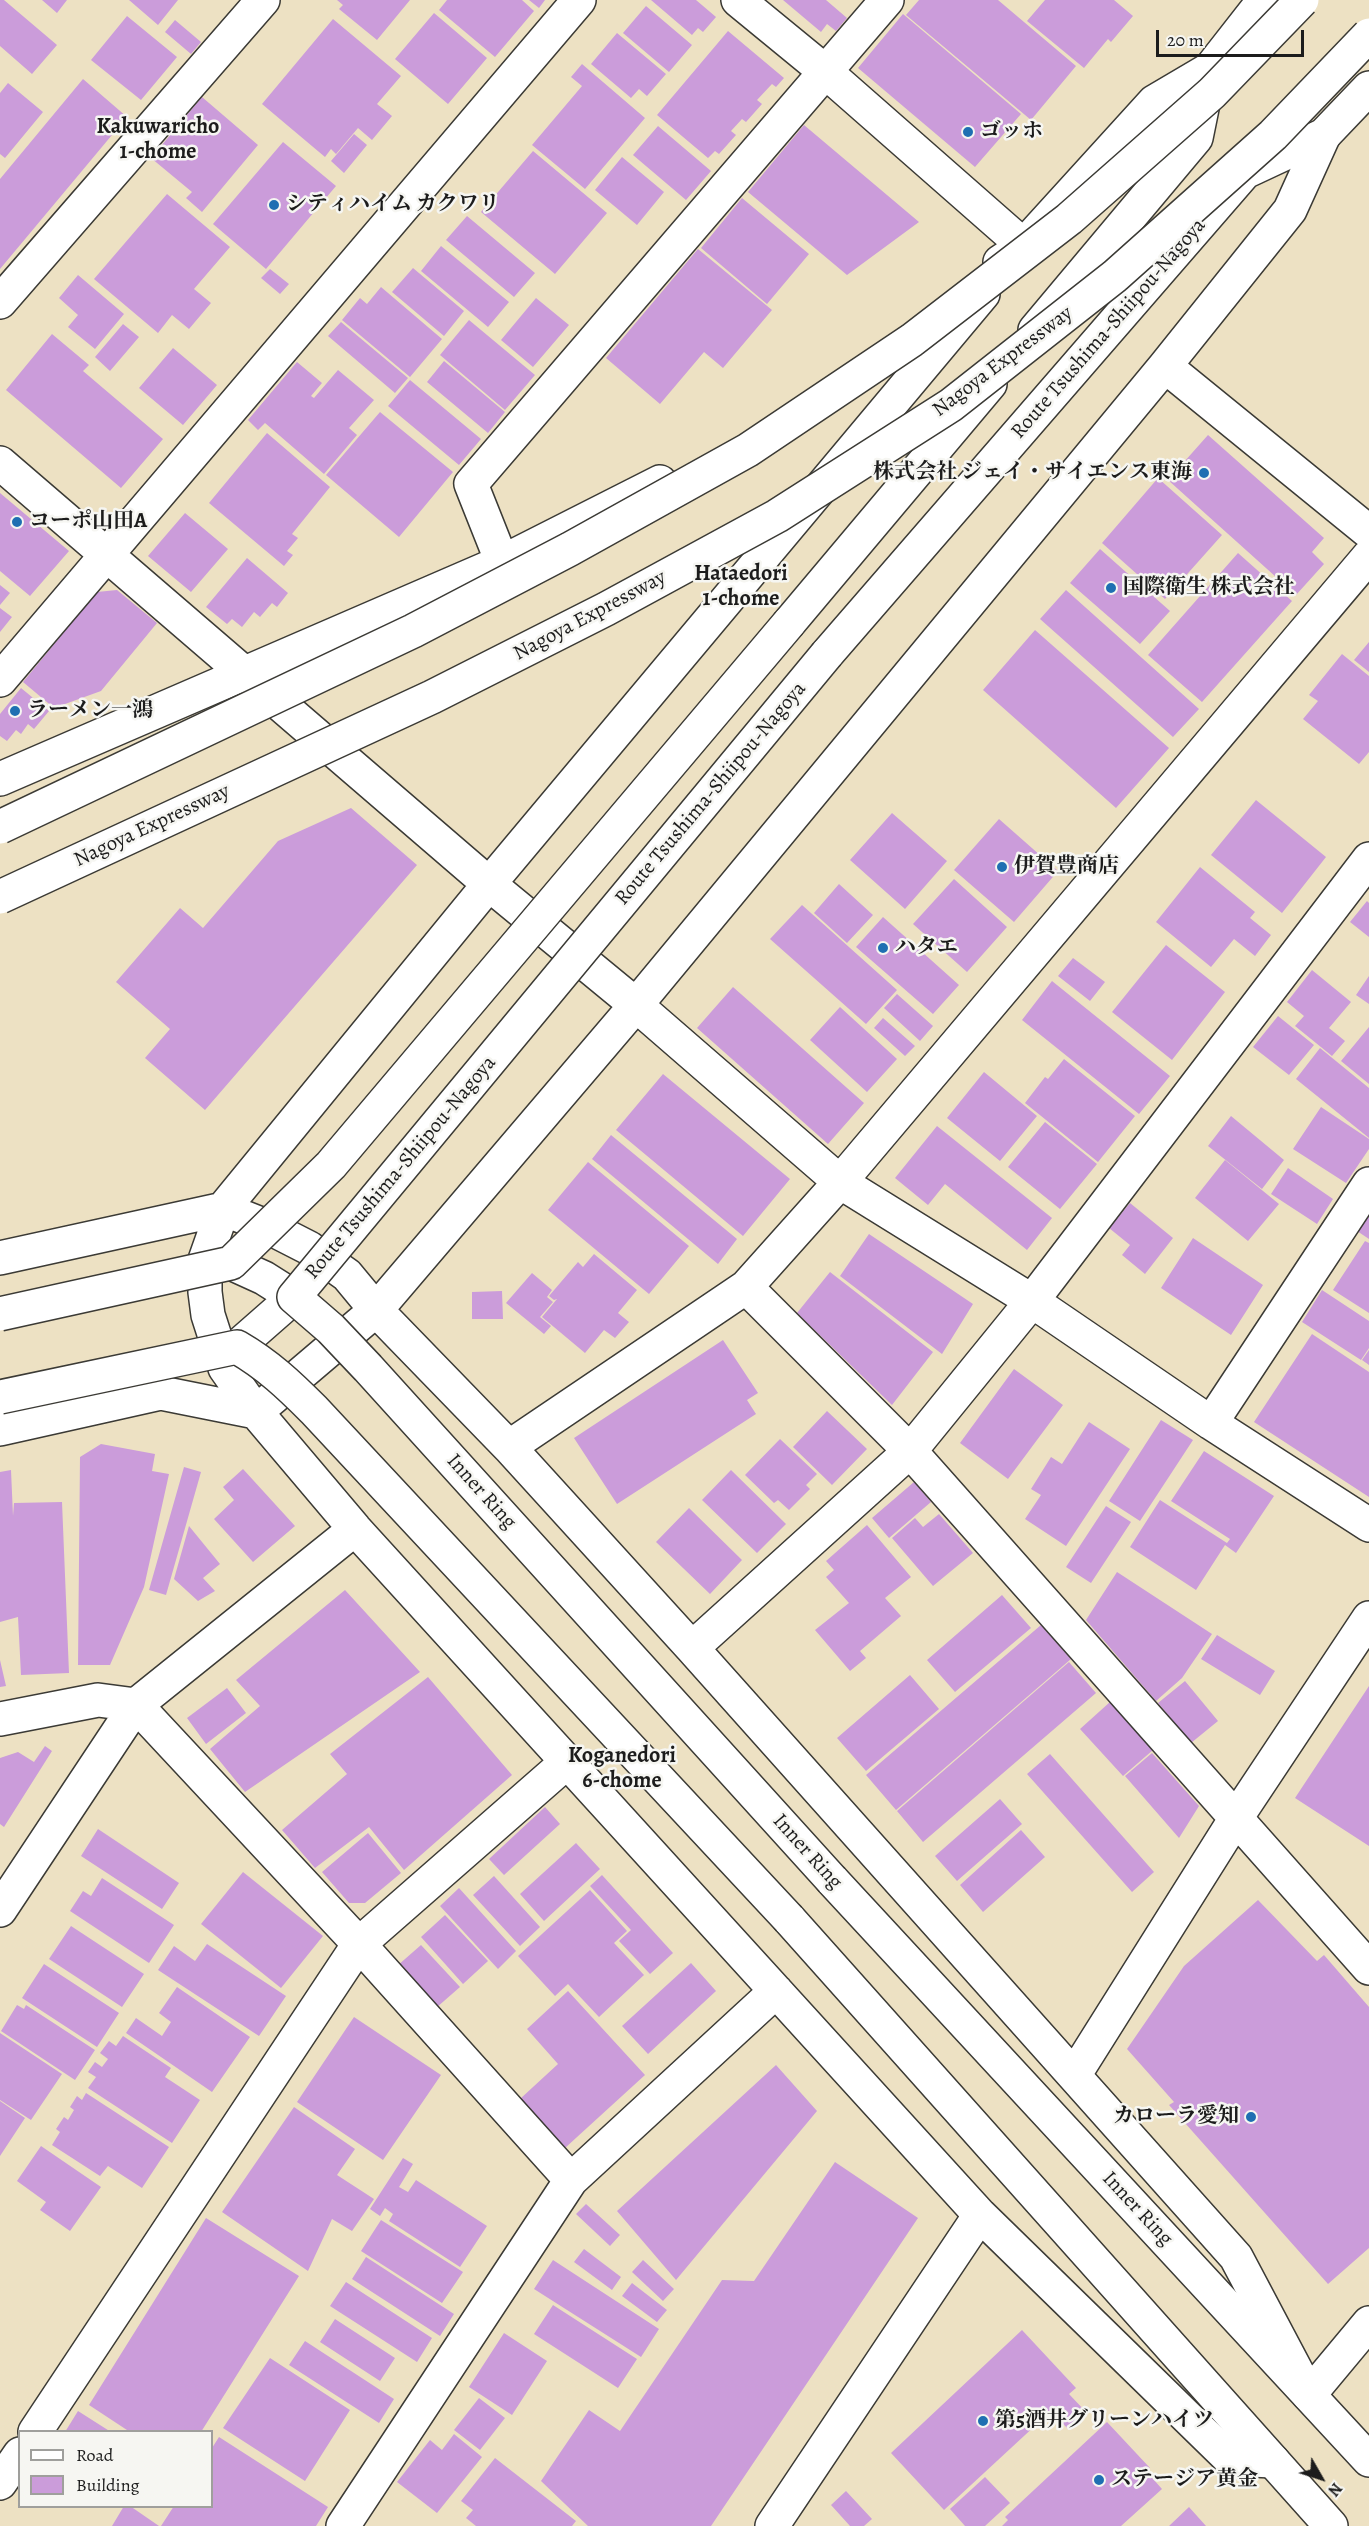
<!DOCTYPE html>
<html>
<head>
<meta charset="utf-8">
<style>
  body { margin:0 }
  #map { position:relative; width:1369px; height:2526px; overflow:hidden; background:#ede1c3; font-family:Alegreya,serif }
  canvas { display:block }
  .legend { position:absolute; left:18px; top:2430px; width:195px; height:78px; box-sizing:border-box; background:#f6f6f2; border:2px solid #9f9f9c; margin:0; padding:8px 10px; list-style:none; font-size:18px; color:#1c1c1c }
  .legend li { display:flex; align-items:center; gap:12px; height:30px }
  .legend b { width:30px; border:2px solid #9f9f9c }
  .north { position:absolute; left:1291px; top:2448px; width:60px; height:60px; -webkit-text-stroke:4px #f6f6f2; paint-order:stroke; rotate:129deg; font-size:16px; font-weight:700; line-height:24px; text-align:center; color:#1c1c1c }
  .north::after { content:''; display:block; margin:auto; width:21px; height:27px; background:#1c1c1c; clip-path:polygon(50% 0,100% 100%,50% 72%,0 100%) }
  .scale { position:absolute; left:1156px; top:30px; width:148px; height:27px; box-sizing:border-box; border:3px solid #1c1c1c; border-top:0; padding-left:8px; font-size:18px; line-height:21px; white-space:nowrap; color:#1c1c1c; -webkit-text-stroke:4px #f6f6f2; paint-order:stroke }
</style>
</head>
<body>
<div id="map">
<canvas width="1369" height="2526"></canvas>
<ul class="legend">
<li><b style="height:8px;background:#fff"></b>Road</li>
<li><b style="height:16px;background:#cb9cda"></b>Building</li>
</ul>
<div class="north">N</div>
<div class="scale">20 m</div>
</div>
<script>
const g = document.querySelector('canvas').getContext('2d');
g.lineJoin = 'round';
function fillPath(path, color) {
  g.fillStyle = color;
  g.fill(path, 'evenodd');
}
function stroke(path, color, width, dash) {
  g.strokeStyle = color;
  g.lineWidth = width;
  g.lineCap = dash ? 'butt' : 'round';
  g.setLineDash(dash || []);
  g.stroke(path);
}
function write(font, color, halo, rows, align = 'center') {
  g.font = font + ' Alegreya,"Noto Serif JP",serif';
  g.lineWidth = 5;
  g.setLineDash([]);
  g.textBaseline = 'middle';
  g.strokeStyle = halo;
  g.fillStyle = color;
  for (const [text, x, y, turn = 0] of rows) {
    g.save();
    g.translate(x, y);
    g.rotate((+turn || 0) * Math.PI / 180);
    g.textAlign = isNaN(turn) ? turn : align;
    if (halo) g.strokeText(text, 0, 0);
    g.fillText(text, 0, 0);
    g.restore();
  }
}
const building = new Path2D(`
  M0,0H4L57,45L32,74L0,46Z
  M42,0H67L57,13Z
  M129,0H178L158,25Z
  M337,0H410L377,40L339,9L343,5Z
  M447,0H522L534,11L495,57L439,10Z
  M529,0H545L539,8Z
  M651,0H696L716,17L703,32L698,28L692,35Z
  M783,0H826L847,18L836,31L827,24L821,32Z
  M919,0H998L1076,66L1031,120L906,15Z
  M1045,0H1114L1133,16L1111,42L1108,39L1084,68L1027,21Z
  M646,6L692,45L669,72L623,33Z
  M434,13L487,58L448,104L395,59Z
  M903,14L1021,114L975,167L858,68Z
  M127,16L177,57L141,100L91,60Z
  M333,19L401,76L377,104L392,116L372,140L358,128L336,154L331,149L325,157L262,104Z
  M175,20L201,42L191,54L165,32Z
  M728,31L784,78L776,87L772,84L757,100L762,104L746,122L742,119L731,131L736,135L719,154L715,151L708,158L657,115Z
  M617,33L666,74L647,96L639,89L631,98L591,64Z
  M582,64L645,118L585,189L532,145L582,86L571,77Z
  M83,79L127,117L0,269V179Z
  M8,83L43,112L5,158L0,154V93Z
  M202,97L258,145L202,212L186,198L192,192L151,158Z
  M804,125L919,222L847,275L748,192Z
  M658,126L711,171L686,200L633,155Z
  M354,134L367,145L344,173L331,161Z
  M283,142L336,186L266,269L213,224Z
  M533,151L607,213L555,274L481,212Z
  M622,157L664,192L637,225L595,190Z
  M167,194L230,247L194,289L211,303L189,329L172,315L158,333L94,279Z
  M742,198L809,254L767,304L701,248Z
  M467,216L535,273L514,297L446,240Z
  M441,246L509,302L488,327L421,271Z
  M698,249L772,310L723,368L704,352L660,404L606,358Z
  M413,268L464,311L444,336L392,292Z
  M270,269L289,284L280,294L261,278Z
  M78,275L124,314L95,349L68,327L78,315L59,298Z
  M381,287L442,339L410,377L342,320L360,298L367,304Z
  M536,298L569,325L533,367L501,340Z
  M469,320L535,375L505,410L440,355Z
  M341,322L408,378L395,393L328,336Z
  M123,324L139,337L110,371L95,357Z
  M52,334L89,365L83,371L163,439L121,488L6,390Z
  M173,348L217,385L183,425L139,388Z
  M444,361L505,412L488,433L427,382Z
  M297,362L322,383L311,396L314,398L338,370L374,400L349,428L357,435L324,474L265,423L258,430L248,420Z
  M410,380L481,439L459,465L388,406Z
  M380,412L453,472L399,537L326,475Z
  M267,433L330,487L292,534L298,538L287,551L293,555L284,566L209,503Z
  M1208,435L1324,538L1312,552L1324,564L1296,595L1168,480Z
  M1158,478L1222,535L1165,599L1102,543Z
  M0,493L69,551L30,596L0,571Z
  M185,513L228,549L191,592L148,556Z
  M1100,549L1170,611L1140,644L1070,583Z
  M1238,553L1292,601L1202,702L1148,655Z
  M247,558L288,593L277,607L272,603L260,617L254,612L242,627L232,619L227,624L206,607Z
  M0,585L10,593L0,605Z
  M117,590L157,623L101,691L54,708L23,682L97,592Z
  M1066,590L1199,709L1173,737L1040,619Z
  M0,608L12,617L0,632Z
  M1035,630L1169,748L1116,808L983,690Z
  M1369,642V672L1354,660Z
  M1342,654L1369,676V752L1359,764L1303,719L1318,701L1309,695Z
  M21,688L49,711L34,729L28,724L21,734L16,730L7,741L0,736V714Z
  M1256,800L1326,857L1282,913L1211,855Z
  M351,808L417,865L205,1110L145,1058L170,1029L116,982L180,908L203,928L278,841Z
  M892,813L947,861L905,909L850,860Z
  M999,819L1058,871L1014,922L954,870Z
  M1200,867L1255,912L1250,918L1271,935L1255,956L1234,939L1211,967L1156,922Z
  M954,879L1007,927L967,972L913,924Z
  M839,884L873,915L847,943L814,913Z
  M1367,901L1369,903V937L1350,922Z
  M802,905L897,990L866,1024L770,939Z
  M883,917L959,985L933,1014L856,947Z
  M1166,945L1225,992L1172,1060L1112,1012Z
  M1073,958L1105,982L1090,1001L1058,976Z
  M1312,970L1351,1002L1329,1028L1345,1041L1332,1056L1295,1026L1304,1016L1287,1002Z
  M1369,976V1004L1356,995Z
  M1052,981L1170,1076L1139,1114L1022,1020Z
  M733,987L864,1103L828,1144L697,1028Z
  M897,994L933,1026L920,1041L884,1008Z
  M840,1007L897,1059L867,1092L810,1040Z
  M1278,1016L1314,1045L1289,1075L1253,1047Z
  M883,1018L915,1046L905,1056L874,1028Z
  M1369,1027V1084L1341,1061Z
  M1320,1048L1369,1088V1138L1296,1079Z
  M1064,1059L1135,1116L1098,1162L1025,1103L1045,1077L1048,1079Z
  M984,1072L1037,1116L1000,1161L947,1118Z
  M663,1074L790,1179L743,1236L616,1130Z
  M1321,1107L1369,1139V1149L1346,1183L1293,1149Z
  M1231,1116L1284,1160L1262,1189L1208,1146Z
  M1045,1122L1097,1164L1060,1209L1008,1167Z
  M937,1126L1052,1218L1027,1250L945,1184L928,1205L895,1178Z
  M611,1135L737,1239L718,1264L592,1159Z
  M1225,1160L1279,1204L1248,1241L1195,1198Z
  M588,1162L689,1246L649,1294L548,1210Z
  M1288,1168L1333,1199L1317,1224L1271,1194Z
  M1130,1203L1173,1238L1145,1274L1122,1255L1130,1245L1109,1228Z
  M1369,1212V1239L1357,1231Z
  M869,1234L973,1304L942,1354L840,1276Z
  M1193,1238L1263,1285L1231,1335L1161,1288Z
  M1365,1241L1369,1243V1313L1333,1290Z
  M594,1254L637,1290L618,1313L629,1322L615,1338L604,1330L585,1353L542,1317L557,1299L554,1300L549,1296L578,1262L583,1267Z
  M830,1272L933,1352L892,1405L797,1313Z
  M532,1273L552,1290L547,1297L553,1302L540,1317L551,1326L544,1334L506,1303Z
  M1322,1290L1369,1321V1348L1361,1360L1302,1322Z
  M502,1291L503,1319H472V1292Z
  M1312,1334L1369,1372V1497L1254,1422Z
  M723,1340L758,1393L747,1400L756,1414L617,1504L574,1438Z
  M1369,1350V1365L1362,1360Z
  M1014,1369L1063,1405L1008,1479L960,1443Z
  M827,1411L867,1449L832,1485L793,1447Z
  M1161,1420L1193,1440L1140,1521L1109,1501Z
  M1089,1422L1130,1449L1066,1546L1025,1519L1041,1495L1031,1489L1051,1457L1062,1464Z
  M780,1439L817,1474L806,1485L810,1489L789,1510L778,1500L774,1503L745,1475Z
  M101,1444L155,1454L152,1471L169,1474L144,1587L110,1665H78L80,1457Z
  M1204,1451L1274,1496L1236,1553L1225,1545L1196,1590L1130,1547L1160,1500L1227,1543L1230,1539L1171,1501Z
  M184,1467L201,1472L166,1595L149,1590Z
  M243,1469L295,1526L253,1562L214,1519L234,1500L223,1487Z
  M11,1470L13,1516L14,1503L62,1502L69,1673L21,1675L18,1617L0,1622V1472Z
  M731,1470L786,1524L757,1553L702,1500Z
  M914,1482L931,1502L889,1538L872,1518Z
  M1106,1506L1131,1522L1091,1583L1066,1567Z
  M689,1508L742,1560L710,1594L656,1542Z
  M939,1514L973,1553L933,1586L892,1538L915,1518L923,1527Z
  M867,1525L911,1577L885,1598L901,1616L860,1651L866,1658L850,1671L815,1630L849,1603L826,1577L834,1570L826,1561Z
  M189,1526L220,1564L203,1578L215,1591L198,1601L174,1579Z
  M1117,1572L1212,1634L1182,1678L1156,1701L1086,1620Z
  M345,1590L420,1672L245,1792L210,1749L260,1706L236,1680Z
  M1002,1595L1031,1628L955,1692L927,1660Z
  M1041,1625L1071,1659L896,1810L866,1775Z
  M1217,1635L1275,1671L1260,1695L1201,1659Z
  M0,1660L6,1686L0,1687Z
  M1069,1662L1096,1693L923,1842L897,1811Z
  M910,1675L939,1709L866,1771L837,1738Z
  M428,1677L512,1775L404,1870L369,1827L315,1868L282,1830L347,1774L330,1754Z
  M1185,1681L1218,1721L1191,1743L1158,1703Z
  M1369,1686V1846L1295,1798Z
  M227,1688L246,1713L206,1744L187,1718Z
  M1110,1702L1153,1750L1123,1776L1080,1729Z
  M45,1746L52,1751L4,1827L0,1824V1758L18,1752L34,1762Z
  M1152,1753L1199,1806L1179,1838L1125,1776Z
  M1050,1754L1154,1872L1132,1892L1027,1774Z
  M1000,1799L1022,1824L957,1881L935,1856Z
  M545,1807L560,1824L504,1875L489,1859Z
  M98,1829L179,1883L162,1909L81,1856Z
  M1021,1830L1045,1857L983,1912L960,1885Z
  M368,1833L401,1873L365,1903H349L322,1872Z
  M576,1843L600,1869L544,1921L520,1894Z
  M243,1872L323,1936L281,1988L201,1924Z
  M602,1875L673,1953L650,1974L619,1941L631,1930L590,1886Z
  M494,1876L540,1927L520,1946L473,1895Z
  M102,1878L174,1925L149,1963L70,1911L83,1891L91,1896Z
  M459,1888L516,1951L498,1969L440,1906Z
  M590,1890L627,1931L614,1943L644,1975L599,2017L568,1984L555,1996L518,1956Z
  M1258,1900L1317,1961L1324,1955L1369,2007V2248L1328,2284L1169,2105L1174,2102L1127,2049L1184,1966Z
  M445,1915L488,1961L463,1984L421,1937Z
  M71,1926L144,1974L122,2007L49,1959Z
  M207,1944L286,1996L259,2036L158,1970L174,1946L195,1961Z
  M421,1945L460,1987L436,2008L397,1966Z
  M691,1963L716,1991L648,2054L622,2026Z
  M44,1964L119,2013L97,2047L22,1998Z
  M177,1987L250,2037L212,2092L126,2033L136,2018L162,2036L171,2022L159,2013Z
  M568,1991L645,2075L565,2148L520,2099L558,2064L527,2029Z
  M17,2005L24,2009L26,2005L95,2050L75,2080L1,2031Z
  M354,2017L441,2075L383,2160L297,2102Z
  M0,2033L62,2074L31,2120L0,2100Z
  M123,2036L171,2068L165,2077L200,2100L172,2143L88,2088L96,2077L88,2072L95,2062L102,2067L108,2059L100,2053L109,2041L116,2046Z
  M776,2065L817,2111L676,2280L617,2211Z
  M86,2093L169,2147L142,2188L108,2166L100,2176L52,2145L60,2132L56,2129L64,2117L68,2120L74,2110L70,2107L77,2096L82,2100Z
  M0,2101L25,2118L0,2156Z
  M294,2107L355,2149L337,2175L374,2199L352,2231L332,2219L308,2271L222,2212Z
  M41,2146L101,2187L70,2231L40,2210L46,2202L17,2181Z
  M403,2158L413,2164L399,2187L408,2192L416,2180L487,2226L460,2267L389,2221L393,2214L385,2208L380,2216L370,2209Z
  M835,2162L918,2218L711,2526H588L541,2481L589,2410L620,2431L722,2280L754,2281Z
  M586,2204L620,2235L610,2246L576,2214Z
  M206,2218L299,2276L201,2432H130L89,2405Z
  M381,2220L463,2272L442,2303L361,2251Z
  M584,2249L621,2277L612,2290L574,2262Z
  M366,2257L454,2314L440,2336L352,2279Z
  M553,2260L659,2329L641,2357L534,2289Z
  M643,2260L674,2289L663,2301L632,2272Z
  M346,2282L432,2338L417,2362L330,2306Z
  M632,2283L667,2310L657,2322L622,2296Z
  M553,2305L637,2359L618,2388L534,2334Z
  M335,2319L395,2358L380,2381L320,2342Z
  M1022,2330L1076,2388L1069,2394L1086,2412L1068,2429L1051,2411L944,2510L891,2453Z
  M504,2333L547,2361L512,2415L469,2387Z
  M305,2341L394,2399L379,2423L289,2365Z
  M270,2358L350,2410L305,2481L223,2428Z
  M479,2398L505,2418L480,2450L454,2430Z
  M78,2411L111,2432H65Z
  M1107,2422L1150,2468L1146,2471L1162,2489L1121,2526H1002L1008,2520L1005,2517Z
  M454,2434L482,2457L437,2513L397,2482L430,2440L442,2450Z
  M219,2437L328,2507L316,2526H161L174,2506H212V2448Z
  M495,2458L576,2521L572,2526H476L466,2518L473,2510L461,2501Z
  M985,2477L1010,2503L985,2526H965L950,2509Z
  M846,2491L872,2519L864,2526H850L831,2505Z
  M124,2506H130L159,2526H112Z
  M1189,2507L1206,2526H1169Z`);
const minor = new Path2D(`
  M738,0L827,73L1024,246L1000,262
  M1034,234L1154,102L1210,69
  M983,294L489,884L223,1209L205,1260V1292L208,1315L225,1368L256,1412L355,1529L980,2215L1230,2459L1273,2461
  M0,302L263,0
  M1165,366L1369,532
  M0,463L489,884L636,1005L840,1182L1032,1301L1211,1423L1369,1525
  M502,562L471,484L887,0
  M0,680L579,0
  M0,779L502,562L660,482
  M0,1258L223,1209L266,1226L309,1248L347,1275L376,1310L509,1447L692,1648L1236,2257L1309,2395L1369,2323
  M746,1287L910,1451L1369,1968
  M256,1412L376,1310L636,1005L1165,366L1290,210L1324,135
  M1211,1423L1369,1184
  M0,1429L161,1393L256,1412
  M509,1447L746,1287L840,1182L1369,556
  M692,1648L910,1451L1032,1301L1369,859
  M0,1719L98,1700L136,1705L359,1944L571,2180
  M0,1910L136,1705L355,1529
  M1075,2074L1236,1818L1369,1618
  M35,2432L359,1944L568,1761
  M0,2483L20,2454
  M343,2526L571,2180L776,1991
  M772,2526L980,2215`);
const major = new Path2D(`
  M1035,330L1196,138L1210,69L1264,0
  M789,623L990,384
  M827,654L1245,172L1324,135L1369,88
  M231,1263L264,1278L294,1297L237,1347
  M832,1880L1369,2460
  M789,1919L1331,2526`);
const majorBridge = new Path2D(`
  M827,654L294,1297L331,1329L368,1368L832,1880
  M0,1314L231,1263L331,1165L789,623
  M0,1397L237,1347C268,1365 289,1385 314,1410L789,1919`);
const highwayBridge = new Path2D(`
  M0,827L413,631L570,549L748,450L912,340L1069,219L1212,93L1302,0
  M0,897L432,697L606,609L777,516L951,405L1115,276L1273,135L1369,35`);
const markers = [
  [968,132,6,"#1f6fb2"],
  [274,205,6,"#1f6fb2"],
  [1204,473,6,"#1f6fb2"],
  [17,522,6,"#1f6fb2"],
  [1111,588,6,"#1f6fb2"],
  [15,711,6,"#1f6fb2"],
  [1002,867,6,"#1f6fb2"],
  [883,948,6,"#1f6fb2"],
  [1251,2117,6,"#1f6fb2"],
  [983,2421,6,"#1f6fb2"],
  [1099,2480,6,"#1f6fb2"]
];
const poiNames = [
  ["ゴッホ",980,132],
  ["シティハイム カクワリ",286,205],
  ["株式会社 ジェイ・サイエンス東海",1192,473,"right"],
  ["コーポ山田A",29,522],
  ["国際衛生 株式会社",1123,588],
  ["ラーメン一鴻",27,711],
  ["伊賀豊商店",1014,867],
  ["ハタエ",895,948],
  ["カローラ愛知",1239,2117,"right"],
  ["第5酒井グリーンハイツ",995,2421],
  ["ステージア黄金",1111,2480]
];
const streetNames = [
  ["Route Tsushima-Shiipou-Nagoya",1109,329,-49],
  ["Nagoya Expressway",1003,362,-37],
  ["Nagoya Expressway",590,616,-28],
  ["Route Tsushima-Shiipou-Nagoya",711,794,-50],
  ["Nagoya Expressway",152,826,-25],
  ["Route Tsushima-Shiipou-Nagoya",401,1168,-50],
  ["Inner Ring",481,1492,48],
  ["Inner Ring",807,1852,48],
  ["Inner Ring",1137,2209,47]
];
const neighbourhoodNames = [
  ["Kakuwaricho",158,128],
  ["1-chome",158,153],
  ["Hataedori",741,575],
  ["1-chome",741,600],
  ["Koganedori",622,1757],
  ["6-chome",622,1782]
];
fillPath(building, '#cb9cda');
stroke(minor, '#3b3a35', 36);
stroke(major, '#3b3a35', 36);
stroke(minor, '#fff', 33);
stroke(major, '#fff', 33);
stroke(majorBridge, '#3b3a35', 36, []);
stroke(highwayBridge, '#3b3a35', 36, []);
stroke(majorBridge, '#fff', 33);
stroke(highwayBridge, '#fff', 33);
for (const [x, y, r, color] of markers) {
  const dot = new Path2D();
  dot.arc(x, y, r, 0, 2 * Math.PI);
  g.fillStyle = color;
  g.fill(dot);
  stroke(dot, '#f6f6f2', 2);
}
write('bold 21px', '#1c1c1c', '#f6f6f2', poiNames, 'left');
write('21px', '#1c1c1c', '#f6f6f2', streetNames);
write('bold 22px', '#1c1c1c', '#f6f6f2', neighbourhoodNames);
</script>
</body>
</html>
